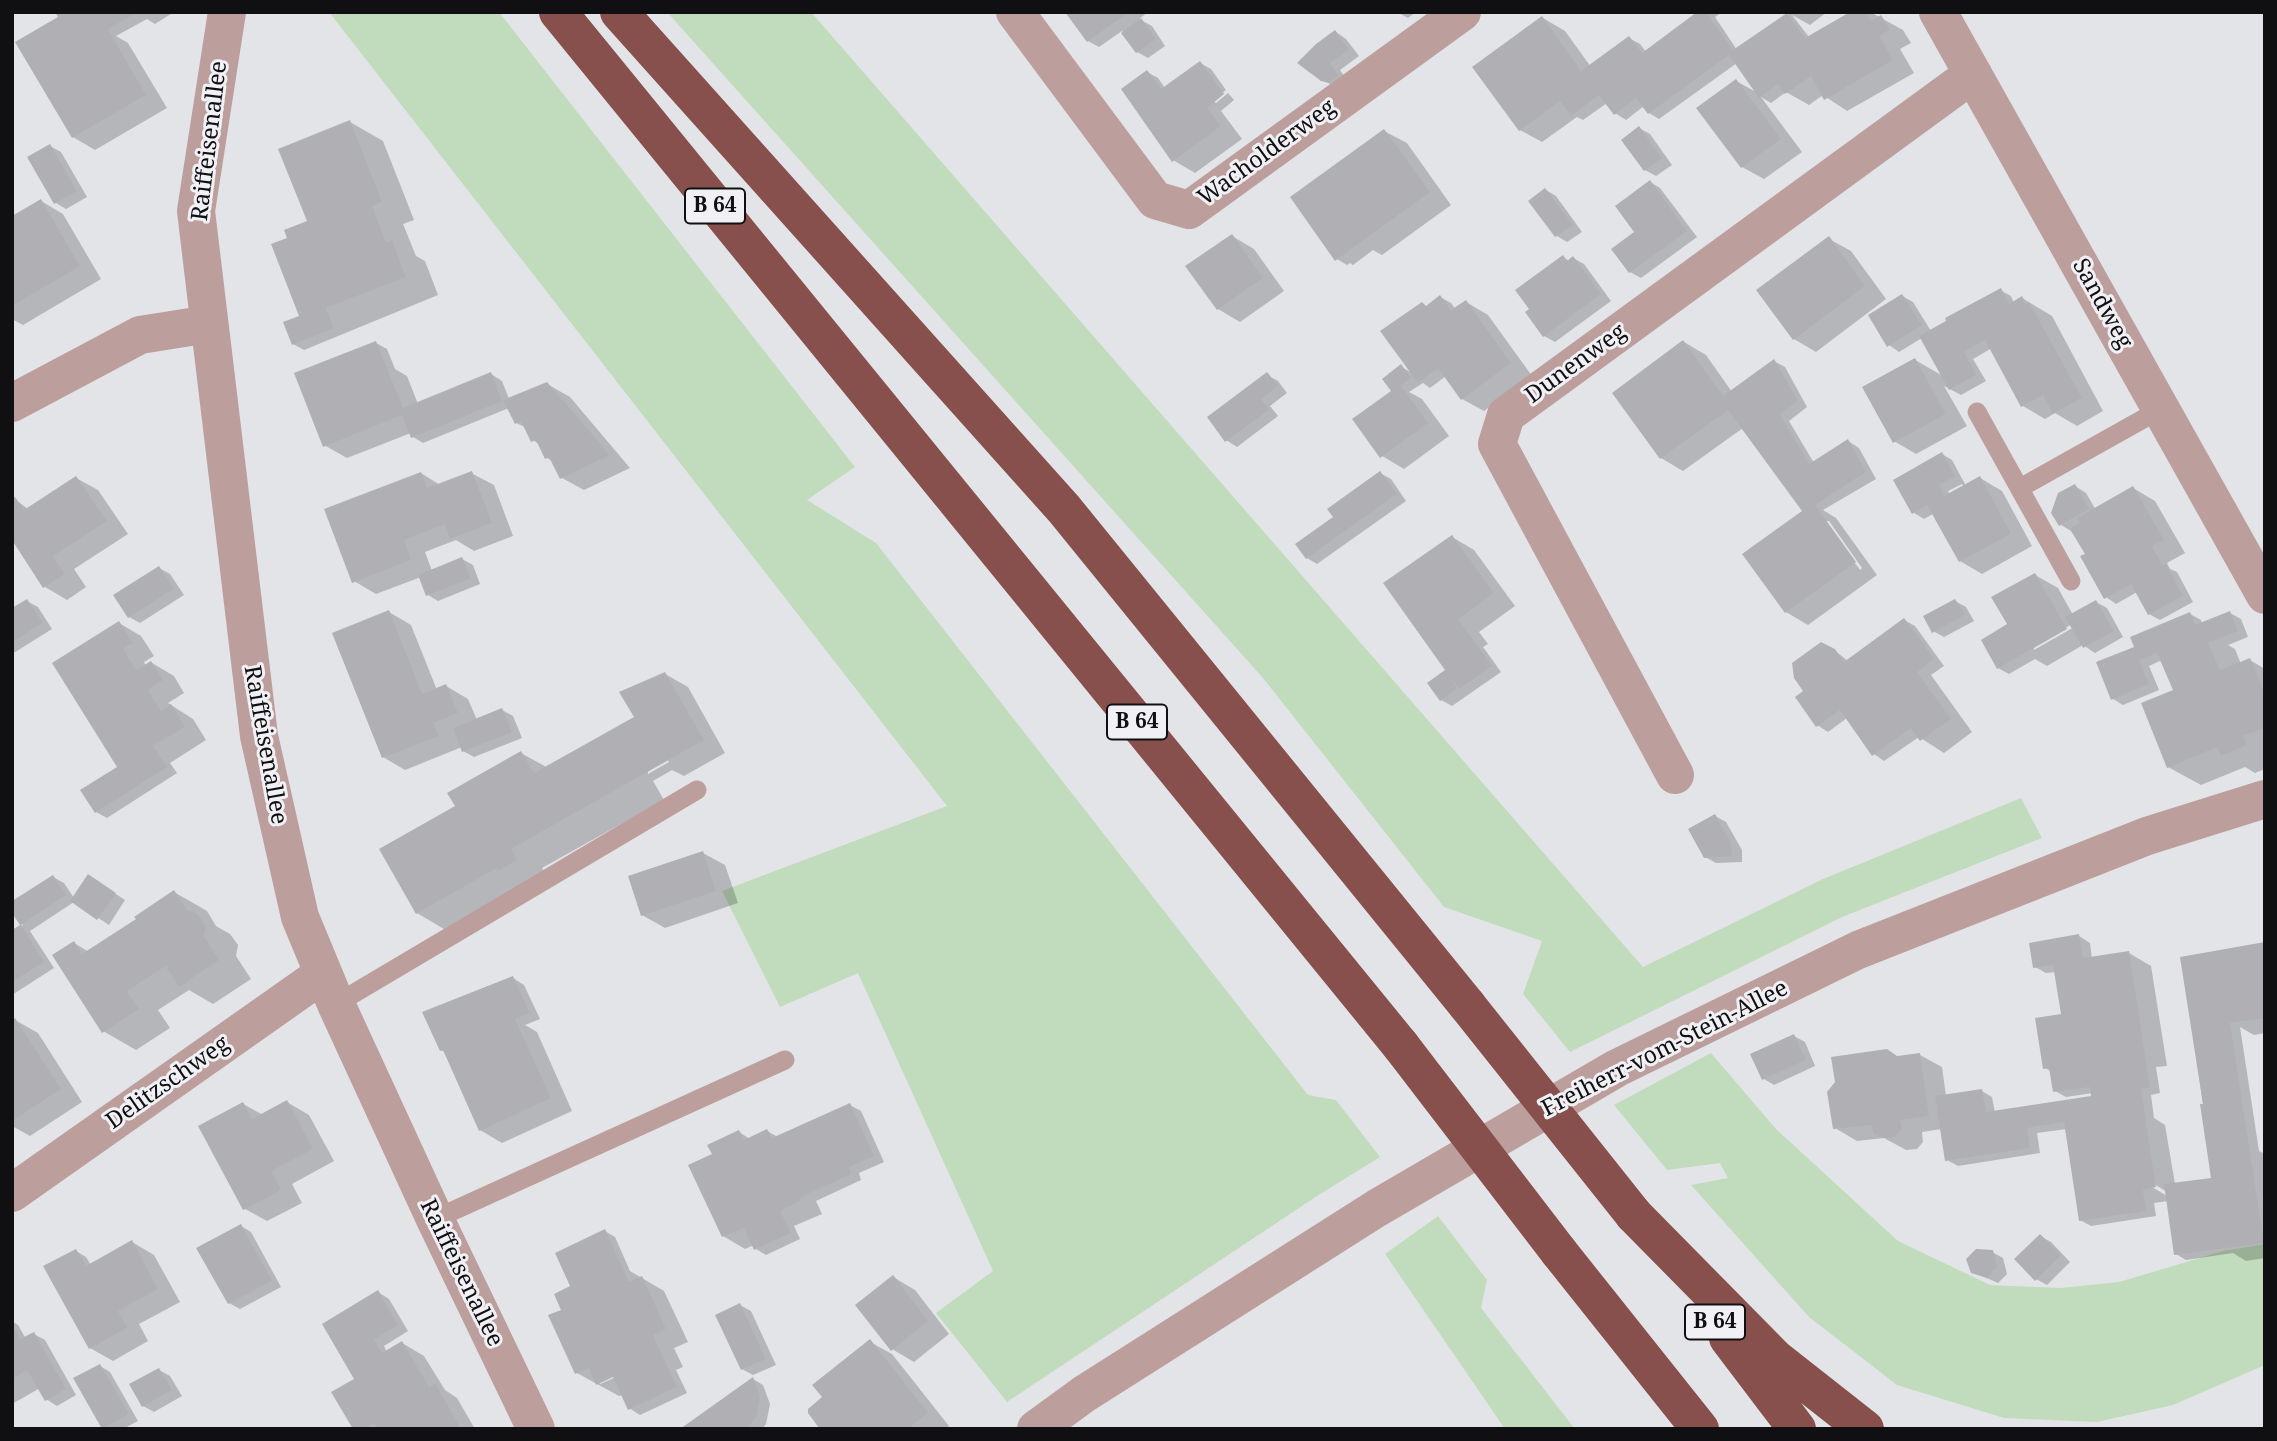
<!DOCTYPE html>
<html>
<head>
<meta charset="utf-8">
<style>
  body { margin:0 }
  #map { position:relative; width:2277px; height:1441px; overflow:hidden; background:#e3e4e8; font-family:"Noto Serif",serif }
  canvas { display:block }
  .frame { position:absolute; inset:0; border:14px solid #101012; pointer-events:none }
</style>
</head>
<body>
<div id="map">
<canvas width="2277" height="1441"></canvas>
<div class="frame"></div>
</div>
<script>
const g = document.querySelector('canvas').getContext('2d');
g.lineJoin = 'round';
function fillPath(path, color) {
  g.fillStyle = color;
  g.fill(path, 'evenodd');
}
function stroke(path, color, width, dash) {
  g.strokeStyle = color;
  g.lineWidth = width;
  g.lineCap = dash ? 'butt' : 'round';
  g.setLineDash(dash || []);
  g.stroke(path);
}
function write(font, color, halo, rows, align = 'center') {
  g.font = font + ' "Noto Serif",serif';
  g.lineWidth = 6;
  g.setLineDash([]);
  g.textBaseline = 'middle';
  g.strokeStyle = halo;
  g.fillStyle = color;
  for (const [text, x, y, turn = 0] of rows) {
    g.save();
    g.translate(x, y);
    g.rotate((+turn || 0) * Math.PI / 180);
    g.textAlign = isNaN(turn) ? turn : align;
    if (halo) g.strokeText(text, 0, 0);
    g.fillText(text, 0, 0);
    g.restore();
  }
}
const green = new Path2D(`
  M329,12H499L855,467L807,500L876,543L1308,1095L1336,1100L1380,1157L1317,1196L1007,1402L936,1313L993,1271L858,973L780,1007L722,891L947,806Z
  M667,12H811L1643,967L1823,879L2021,798L2042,838L1842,917L1570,1052L1523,994L1542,941L1444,907L1263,678Z
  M1711,1053L1776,1129L1898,1241L1990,1285L2061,1288L2119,1282L2223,1251L2265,1244V1365L2173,1405L2097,1422L2004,1418L1897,1385L1809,1317L1691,1185L1728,1178L1720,1163L1667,1170L1614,1105Z
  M1438,1216L1487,1280L1481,1308L1575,1429H1505L1385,1254Z`);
const shadow = new Path2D(`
  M57,12H174L155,24L147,19L116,36L128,43L167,108L95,150L73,137L61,18Z
  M1068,12H1148L1139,19L1152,26L1165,46L1148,58L1137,52L1122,31L1099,47L1088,41Z
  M1397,12H1416L1408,18Z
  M1700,12H1722L1715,17L1737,50L1789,14L1788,12H1827L1810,25L1792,15L1809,37L1853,12H1870L1903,30L1911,43L1900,49L1914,73L1847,111L1823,95L1809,105L1786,92L1771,103L1761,97L1802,152L1764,179L1742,167L1736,81L1758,93L1737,63L1659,119L1649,113L1644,106L1626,120L1615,113L1607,103L1583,120L1577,117L1542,142L1520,130L1543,18L1565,31L1591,67L1629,38L1640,44L1646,52Z
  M1336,32L1346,39L1359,56L1340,70L1349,83L1334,86L1322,80Z
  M1200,63L1211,69L1226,90L1213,101L1216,103L1228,93L1234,100L1221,111L1242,139L1195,173L1173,160L1147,72L1158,78L1165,88Z
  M350,122L383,141L414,220L403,224L416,256L425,261L438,295L304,350L293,344L302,320L289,239L309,222Z
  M1639,128L1650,134L1672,165L1656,176L1645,170Z
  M1384,131L1407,143L1451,205L1382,255L1373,250L1353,265L1350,263L1347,265L1337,259Z
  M50,146L61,152L87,197L66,209L56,203Z
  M1650,182L1660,188L1697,237L1641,278L1630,272Z
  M1546,190L1556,196L1582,232L1567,242L1557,236Z
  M41,201L63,214L101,279L23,325L12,319V218Z
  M1232,236L1254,249L1284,291L1240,322L1218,309Z
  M1829,239L1851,251L1886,299L1816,352L1794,339Z
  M1563,257L1569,261L1573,258L1584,264L1611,301L1555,342L1544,336Z
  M2000,290L2011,296L2014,303L2022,298L2052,316L2103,411L2077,426L2055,413L2045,419L2023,406L1992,348L1973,359L1986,381L1961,395L1944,386L1967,426L1916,454L1894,441L1915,360L1943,376L1922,338L1899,352L1889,345L1902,296L1913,302L1931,331Z
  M1440,297L1451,303L1456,310L1466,302L1488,315L1532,376L1484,411L1462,399L1446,376L1430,388L1423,383L1409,392L1422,399L1449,436L1404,469L1382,456L1394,391L1401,367L1413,373L1422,304L1427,307Z
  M1684,342L1706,355L1732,392L1774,361L1785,367L1807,407L1789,421L1814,463L1848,441L1859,448L1876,479L1823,510L1836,518L1877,575L1808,625L1786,612L1805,511L1743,428L1683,471L1661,458ZM1825,521H1829L1862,568L1860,570Z
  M376,343L387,349L395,369L407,376L418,404L491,374L502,381L509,399L547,384L570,397L630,468L584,490L562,478L554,462L547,458L540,445L533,440L527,428L516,423L509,408L423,443L413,437L411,433L347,458L324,445Z
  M1267,375L1278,381L1287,393L1270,406L1278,416L1237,447L1226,440Z
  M1942,454L1952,460L1966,486L1980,478L2002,491L2032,546L1982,574L1960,561L1933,514L1924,519L1914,513ZM1962,484L1964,487L1950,495L1948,491Z
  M421,473L440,485L471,473L494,485L513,536L474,551L456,540L425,552L432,571L462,559L473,565L480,584L438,601L428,595L421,577L376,594L354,581Z
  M1380,473L1391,479L1406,501L1317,564L1307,558L1335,518Z
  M76,478L98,490L128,534L74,569L86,587L67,600L45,587L15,499L28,509Z
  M2075,486L2086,493L2096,510L2133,488L2155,501L2185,553L2167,563L2170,569L2177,572L2193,602L2160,620L2149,614L2137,592L2116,604L2106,597L2087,554L2071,531L2061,525Z
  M1452,537L1474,550L1515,606L1479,632L1488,644L1483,647L1501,672L1452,706L1441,700L1448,670Z
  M159,568L170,574L184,595L140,623L129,617Z
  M2035,575L2058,588L2073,615L2096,602L2107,608L2123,637L2095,653L2083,645L2047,666L2035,659L2009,674L1998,668L2009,625ZM2074,623L2076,626L2034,650V646Z
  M27,601L38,607L52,629L12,654V610Z
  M1955,601L1966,607L1974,621L1944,637L1933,631Z
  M389,612L411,625L437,690L446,686L468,699L477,720L502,710L513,716L522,738L474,757L463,751L462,747L405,770L383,757Z
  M2230,613L2241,619L2248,637L2228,645L2235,649L2241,664L2250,660L2265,669V769L2255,773L2245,767L2201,785L2168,767L2175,691L2162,660L2149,666L2159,690L2123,705L2113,699L2136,648L2190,614L2201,620L2202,624Z
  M1904,620L1915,626L1944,666L1931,675L1972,732L1944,753L1919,737L1884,761L1874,754L1847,718L1828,732L1817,725L1806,692L1834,650L1848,661Z
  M119,623L141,636L154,656L144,662L146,666L152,663L174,676L184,693L168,703L193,719L206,740L170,763L177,773L107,818L96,812L120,768Z
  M665,674L688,687L725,753L684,776L672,770L653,781L664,800L542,868L549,879L449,932L417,913L457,807L521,753L548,768L636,718ZM667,759L669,762L648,774V770Z
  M1715,816L1726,822L1742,850V862L1716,863L1705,857Z
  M703,853L725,865L738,903L665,928L642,915Z
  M53,877L64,883L74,898L99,883L125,900L109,925L74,902L30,931L54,968L12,995V932L23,925L12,909Z
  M174,892L207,911L216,926L230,934L238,945L236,956L251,979L213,1004L189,990L158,1010L170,1028L136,1050L103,1031L74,943L89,952L138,920Z
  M2079,936L2090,943L2092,959L2129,953L2151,966L2167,1066L2156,1067L2160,1093L2151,1095L2154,1118L2165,1125L2175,1184L2214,1181L2182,958L2265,944V1033L2254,1035L2240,1027L2259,1151L2265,1154V1258L2246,1261L2233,1253L2186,1260L2176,1254L2168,1201L2154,1203L2156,1216L2091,1226L2080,1220L2067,1129L2037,1133L2040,1153L1958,1166L1947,1160L1942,1129L1922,1132L1923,1142L1917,1149L1906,1150L1884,1138L1857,1141L1835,1128L1898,1058L1920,1055L1942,1067L1946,1096L1982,1091L1992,1097L1995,1113L2093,1098V1093L2066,1097L2055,1091L2052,1072L2045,1068L2063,1018L2056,972L2046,973L2035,967ZM2149,1181L2167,1192V1196L2147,1184Z
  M513,978L524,985L540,1019L525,1025L537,1032L572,1111L502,1143L480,1130L446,1053L441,1050Z
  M15,1020L38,1033L82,1102L30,1136L12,1126V1022Z
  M1794,1036L1805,1042L1815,1066L1774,1085L1764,1079Z
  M287,1102L309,1115L334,1161L292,1184L302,1203L267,1221L245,1209L243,1104L263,1115Z
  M850,1105L861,1111L884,1162L859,1173L861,1180L816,1201L822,1214L794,1226L800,1239L766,1255L756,1249L754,1245L745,1249L723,1236L714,1155L739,1132L750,1139L767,1131L778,1137Z
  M241,1226L251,1232L281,1287L240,1309L229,1303Z
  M605,1231L615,1237L630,1271L664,1291L688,1342L674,1348L683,1367L676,1370L687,1393L640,1415L629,1408L623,1395L619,1396L577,1373L564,1311ZM614,1374V1378L600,1384L599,1381Z
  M2040,1236L2051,1242L2070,1262L2047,1285L2036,1279Z
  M132,1242L154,1255L180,1302L139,1324L148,1341L113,1361L90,1348L76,1251L86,1257L91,1265Z
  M1992,1252L2003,1258L2007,1274L1998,1283L1973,1272Z
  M893,1277L915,1290L949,1334L914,1362L892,1349Z
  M378,1292L389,1299L408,1331L384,1346L387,1352L402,1343L424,1356L445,1390L457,1398L475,1429H355L356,1380Z
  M740,1305L751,1311L776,1365L753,1375L742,1369Z
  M12,1321L18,1325L26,1339L34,1334L45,1340L76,1395L57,1406L46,1399L40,1388L12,1404Z
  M870,1342L892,1354L949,1426L945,1429H824L820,1426L822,1400Z
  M100,1366L110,1372L138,1421L123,1429L103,1428Z
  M159,1370L170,1376L182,1396L154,1412L143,1406Z
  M753,1379L763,1385L770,1404L766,1424L762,1429H683Z`);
const building = new Path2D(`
  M55,12H138L108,29L146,95L72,138L15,42L58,17Z
  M1065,12H1129L1087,42Z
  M1697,12H1706L1733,50L1787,13L1805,38L1850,12H1866L1871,21L1881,15L1890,30L1879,36L1893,60L1824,100L1811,76L1785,94L1778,84L1759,98L1729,55L1648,114L1636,98L1614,115L1599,95L1571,116L1560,101L1519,131L1472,67L1542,16L1581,71L1629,36L1642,53Z
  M1141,18L1156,39L1136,53L1121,33Z
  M1335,30L1349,50L1330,63L1339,76L1329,83L1321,81L1297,63L1316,44Z
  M1200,61L1224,94L1207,108L1221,126L1172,162L1121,89L1147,70L1161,89Z
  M1736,79L1781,139L1741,168L1696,108Z
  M350,120L382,202L372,206L386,242L392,240L406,277L326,308L334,328L292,345L283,322L299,316L271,244L287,238L284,230L307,221L278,149Z
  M1639,126L1662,158L1644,171L1621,140Z
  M1384,129L1430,192L1335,261L1290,197Z
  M50,144L77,191L54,204L27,157Z
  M1650,180L1687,231L1629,273L1611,249L1634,232L1615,206Z
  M1545,188L1573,225L1555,237L1528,201Z
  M41,199L80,266L12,306V216Z
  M1232,234L1263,278L1217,310L1185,266Z
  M1829,236L1865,286L1793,340L1756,290Z
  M1563,255L1567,261L1573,256L1601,294L1543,337L1525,312L1529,309L1515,290Z
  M2001,288L2009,304L2022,296L2026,304L2029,302L2082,398L2053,414L2043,395L2021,407L1985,340L1964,352L1976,375L1949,390L1919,336L1946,321L1945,318Z
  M1902,294L1922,325L1887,347L1868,315Z
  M1440,295L1451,310L1466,300L1511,363L1461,400L1438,368L1418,383L1380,331L1422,302L1426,306Z
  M1683,340L1723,396L1774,359L1798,401L1780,414L1809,464L1848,439L1866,472L1815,505L1856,562L1785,613L1742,554L1802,511L1728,410L1660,459L1612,393Z
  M376,341L403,408L491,372L502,401L411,438L402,415L323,447L294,373Z
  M1915,358L1946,414L1893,443L1862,387Z
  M1401,364L1411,378L1401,386L1428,423L1380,458L1352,419L1391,391L1382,379Z
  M1267,372L1278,386L1261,399L1269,410L1225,442L1207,417Z
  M547,382L610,455L560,479L549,457L545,459L536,440L531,442L521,421L515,424L503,400Z
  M1942,452L1955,476L1939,485L1944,496L1980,476L2011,534L1959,562L1927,505L1912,514L1893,480Z
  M472,471L492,523L450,539L445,524L404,540L411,560L352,583L324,509L421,472L427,488Z
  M1380,471L1397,494L1306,559L1295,544L1333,517L1327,509Z
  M76,476L107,521L53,556L65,574L43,588L12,540V499L15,497L24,510Z
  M2075,484L2089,509L2059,526L2051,513L2058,493Z
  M2133,486L2164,540L2152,546L2163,566L2166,564L2183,596L2148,615L2131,584L2104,599L2080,556L2085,554L2070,529L2079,523L2077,518Z
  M1452,535L1494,593L1458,619L1492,666L1459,689L1448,674L1457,688L1440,701L1427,683L1445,670L1383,583Z
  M462,557L471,578L426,596L418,575Z
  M159,566L174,589L128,618L113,595Z
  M2035,573L2067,629L1997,669L1981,640L2007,624L1991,597Z
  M27,599L43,623L12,642V608Z
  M1955,599L1965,615L1932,633L1923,616Z
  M2096,600L2114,631L2083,648L2065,617Z
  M389,610L422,694L446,684L458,713L433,723L439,736L382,758L332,633Z
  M2230,611L2238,631L2208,643L2220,670L2250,658L2265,694V728L2243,736L2247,745L2221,756L2217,747L2167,768L2141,703L2173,690L2157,653L2139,660L2149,684L2111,700L2096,662L2134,647L2130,637L2190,612L2195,625Z
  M1904,618L1934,659L1917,672L1951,719L1920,741L1911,728L1872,756L1840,710L1816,727L1795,697L1803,691L1794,678L1792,663L1821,642L1835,649L1844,662Z
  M119,621L133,643L123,649L136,670L151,661L163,680L148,690L161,711L171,704L185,727L153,746L167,767L95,813L80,790L117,767L52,663Z
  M665,672L704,740L511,849L517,860L498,871L497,868L416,914L379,849L455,806L447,793L521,751L534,773L634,717L619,692Z
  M502,708L512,732L462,752L453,728Z
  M1715,814L1731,843L1732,856L1704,858L1688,829Z
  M703,851L716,891L641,916L628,876Z
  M88,874L116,893L97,920L70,901Z
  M53,875L66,895L21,925L44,962L12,982V930L20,925L12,913V901Z
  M174,890L187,910L197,913L206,926L204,936L219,960L179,987L166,966L127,991L139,1009L102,1033L52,955L74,941L82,954L136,919L134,917Z
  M2079,934L2083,958L2129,951L2150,1087L2141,1089L2156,1187L2143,1190L2146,1211L2079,1221L2064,1122L2027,1128L2030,1148L1945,1161L1935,1096L1982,1089L1986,1112L2091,1096L2090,1087L2053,1092L2049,1068L2043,1069L2035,1018L2061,1014L2053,965L2033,968L2029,943Z
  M2265,942V1018L2230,1023L2264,1243L2174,1255L2164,1184L2211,1178L2200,1104H2203L2180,957Z
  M513,976L530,1013L515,1019L551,1098L479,1131L443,1050L440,1051L422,1012Z
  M15,1018L61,1089L12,1121V1020Z
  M1794,1034L1806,1060L1762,1080L1750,1054Z
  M1887,1049L1897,1056L1920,1053L1929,1116L1900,1120L1902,1129L1895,1137L1882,1138L1873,1133L1872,1125L1833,1129L1827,1092L1835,1082L1831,1057Z
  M287,1100L313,1149L271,1171L281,1190L243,1210L198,1126L243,1102L252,1119Z
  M850,1103L874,1156L849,1167L851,1174L799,1198L801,1201L780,1211L791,1233L754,1250L744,1228L722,1237L688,1165L712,1154L707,1145L739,1130L744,1140L767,1129L772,1138Z
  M241,1224L272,1281L228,1304L196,1248Z
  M605,1229L629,1282L642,1276L666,1329L653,1335L677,1387L628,1410L613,1377L596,1385L589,1368L575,1374L548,1315L561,1310L554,1294L570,1286L555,1253Z
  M2040,1234L2061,1255L2035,1281L2014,1259Z
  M132,1240L158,1289L118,1311L127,1328L89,1349L43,1266L76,1249L86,1266Z
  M1976,1249L1993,1250L1997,1267L1987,1278L1971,1273L1966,1259Z
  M893,1275L928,1321L891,1351L855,1305Z
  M378,1290L398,1325L374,1340L382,1353L402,1341L429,1387L435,1383L461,1429H377L374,1423L365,1429H353L331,1392L354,1379L322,1324Z
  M740,1303L766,1359L741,1370L715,1315Z
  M12,1325L20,1339L34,1332L66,1389L45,1401L27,1370L12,1379Z
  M870,1339L928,1413L908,1429L819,1428L808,1413V1409L822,1397L812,1385Z
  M100,1364L129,1414L102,1429L73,1378Z
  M159,1368L172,1390L142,1407L129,1384Z
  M753,1377L760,1397L756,1418L746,1429H680Z`);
const lane = new Path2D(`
  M1977,412L2071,581
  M2020,488L2161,409
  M336,1004L697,790
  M435,1219L785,1060`);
const street = new Path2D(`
  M227,12L196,211L259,736L300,917L336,1004L435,1219L536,1429
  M1015,12L1155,200L1189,210L1462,12
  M1938,12L2265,595
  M12,403L140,335L209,324
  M1675,775L1497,444L1506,415L1973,74
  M12,1193L323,974
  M1036,1429L1084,1394L1377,1208L1617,1068L1858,950L2147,836L2265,799`);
const highway = new Path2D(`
  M558,12L1401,1046
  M619,12L1064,509L1467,1005
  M1634,1215L1776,1359L1865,1429
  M1559,1252L1700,1429
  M1728,1338L1797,1429`);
const highwayBridge = new Path2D(`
  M1467,1005L1634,1215
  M1401,1046L1559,1252`);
const shields = [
  [715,206,60],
  [1137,722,60],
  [1715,1322,60]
];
const shieldNames = [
  ["B 64",715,206],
  ["B 64",1137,722],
  ["B 64",1715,1322]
];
const streetNames = [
  ["Raiffeisenallee",210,141,-83],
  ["Wacholderweg",1267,153,-36],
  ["Sandweg",2102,304,61],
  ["Dunenweg",1576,364,-36],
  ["Raiffeisenallee",265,745,80],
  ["Freiherr-vom-Stein-Allee",1665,1049,-27],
  ["Delitzschweg",168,1083,-35],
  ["Raiffeisenallee",461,1273,64]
];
fillPath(green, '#c1dcbc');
fillPath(shadow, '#0003');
fillPath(building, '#b0b0b4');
stroke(lane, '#bc9f9d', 19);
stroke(street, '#bc9f9d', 38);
stroke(highway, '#88504c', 38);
stroke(highwayBridge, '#88504c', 38);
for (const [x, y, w] of shields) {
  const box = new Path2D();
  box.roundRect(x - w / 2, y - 17.5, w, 35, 5);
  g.fillStyle = '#f1f1f5';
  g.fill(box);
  stroke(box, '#101012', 2);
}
write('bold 21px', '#101012', null, shieldNames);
write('23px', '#101012', '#f1f1f5', streetNames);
</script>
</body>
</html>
